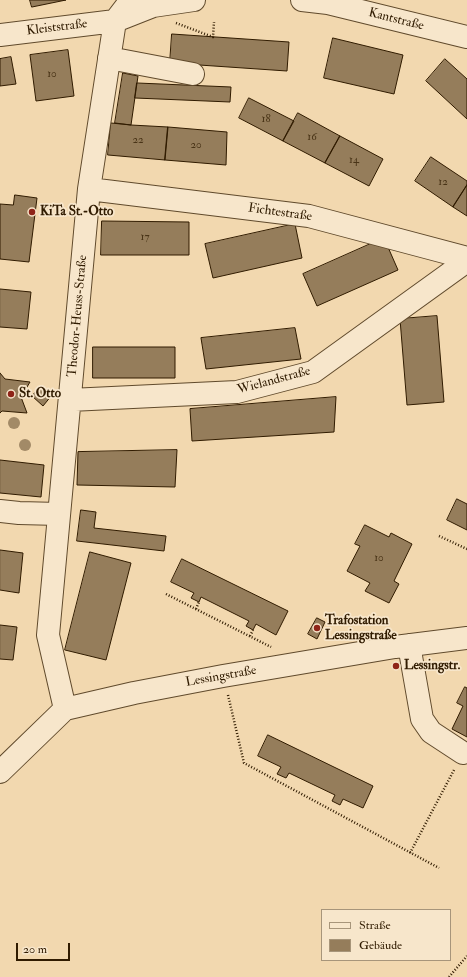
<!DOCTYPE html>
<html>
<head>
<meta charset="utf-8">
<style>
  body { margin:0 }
  #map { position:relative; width:467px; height:977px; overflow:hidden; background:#f2d8af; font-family:"IM FELL Double Pica",serif }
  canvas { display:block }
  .legend { position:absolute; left:321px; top:909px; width:130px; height:52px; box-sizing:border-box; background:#f7e6cb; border:1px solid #a7957a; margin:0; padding:5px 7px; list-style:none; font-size:12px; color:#301b00 }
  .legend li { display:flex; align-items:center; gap:8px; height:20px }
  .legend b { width:20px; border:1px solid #a7957a }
  .scale { position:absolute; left:16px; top:943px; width:54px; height:18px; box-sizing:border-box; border:2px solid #301b00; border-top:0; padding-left:5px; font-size:12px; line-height:14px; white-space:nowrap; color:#301b00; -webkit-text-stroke:3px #f7e6cb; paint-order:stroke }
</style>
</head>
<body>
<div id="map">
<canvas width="467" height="977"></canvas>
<ul class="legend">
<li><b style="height:5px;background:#f7e6cb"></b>Straße</li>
<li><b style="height:11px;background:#957d5b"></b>Gebäude</li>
</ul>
<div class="scale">20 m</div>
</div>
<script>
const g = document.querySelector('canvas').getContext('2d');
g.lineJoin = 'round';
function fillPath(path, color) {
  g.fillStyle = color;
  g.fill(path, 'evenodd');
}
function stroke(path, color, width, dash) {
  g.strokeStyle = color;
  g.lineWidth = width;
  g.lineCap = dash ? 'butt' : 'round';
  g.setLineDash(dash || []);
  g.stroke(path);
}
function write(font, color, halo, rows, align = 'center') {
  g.font = font + ' "IM FELL Double Pica",serif';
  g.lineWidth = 3.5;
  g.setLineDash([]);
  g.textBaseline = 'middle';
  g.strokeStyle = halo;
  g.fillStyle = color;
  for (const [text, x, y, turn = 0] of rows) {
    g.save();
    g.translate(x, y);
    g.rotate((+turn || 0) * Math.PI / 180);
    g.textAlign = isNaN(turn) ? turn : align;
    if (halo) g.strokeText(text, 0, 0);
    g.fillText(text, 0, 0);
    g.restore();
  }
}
const building = new Path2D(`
  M30,0H66L32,7Z
  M172,34L289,42L287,71L170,63Z
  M333,38L403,55L394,94L324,78Z
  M68,50L74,96L36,101L30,55Z
  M11,57L16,84L0,86V59Z
  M445,59L467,79V119L426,81Z
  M123,73L138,76L131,125L115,123Z
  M137,83L231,87L230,102L135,98Z
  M249,98L294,121L283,141L239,118Z
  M298,113L340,136L325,163L283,141Z
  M111,123L131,125L168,127L165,160L108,155Z
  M168,127L227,132L226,165L165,160Z
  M340,136L383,159L369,186L325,163Z
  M431,157L467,181V185L453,207L415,181Z
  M467,185V216L453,207Z
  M15,195L37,198L29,262L0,259V204L13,205Z
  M102,221L189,222V255H101Z
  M295,224L302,258L213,278L205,244Z
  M384,238L398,270L317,306L303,274Z
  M0,289L31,292L27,329L0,327Z
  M437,316L444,402L407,405L400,319Z
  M295,328L301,359L206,369L201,338Z
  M93,347H175V378H93Z
  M0,373L5,379L30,382L21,397L27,413L2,411L0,413Z
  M42,386L52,395L43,406L32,396Z
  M336,397L334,432L192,441L190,409Z
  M177,450L175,487L77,485L78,452Z
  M0,460L44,465L41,497L0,493Z
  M457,499L467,504V530L447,520Z
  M81,510L96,512L94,528L166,536L164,551L77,541Z
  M365,525L389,537L391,533L412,544L394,581L399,584L389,603L365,591L370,583L347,571L360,546L355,544Z
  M0,550L23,553L19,593L0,590Z
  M90,552L131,563L106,660L65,650Z
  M182,559L288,611L276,635L256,624L253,630L246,626L249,621L201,597L199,602L191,598L194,593L171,582Z
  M317,618L325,622L317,639L308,634Z
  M0,625L17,627L13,660L0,659Z
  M465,687L467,688V737L452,729L463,706L457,703Z
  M268,735L373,786L363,808L343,799L340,805L332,801L335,795L289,773L286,778L277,774L281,767L258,756Z`);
const path = new Path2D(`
  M176,23L213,37L214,22
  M439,536L467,549
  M166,594L271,647
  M196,609L199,602
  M250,636L253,630
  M228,695L244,763L439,868
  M410,853L454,770
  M449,977L467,956`);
const minor = new Path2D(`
  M302,0L328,3L467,37
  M0,35L115,21L153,6L194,0
  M109,58L193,74
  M89,189L309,216L467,258
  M70,400L237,392L313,372L467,261
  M0,511L19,513L59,514
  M409,645L422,719L431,732L463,753
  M65,709L48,635L89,189L115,21L131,0
  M0,772L65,709L134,693L223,676L395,647L467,638`);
const trees = [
  [14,423],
  [25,445]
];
const markers = [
  [32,212,4,"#8f2418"],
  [11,394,4,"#8f2418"],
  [317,628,4,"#8f2418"],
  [396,666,4,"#8f2418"]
];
const numberNames = [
  ["10",52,75],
  ["18",266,120],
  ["16",312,138],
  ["22",138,141],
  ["20",196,146],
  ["14",354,161],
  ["12",443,183],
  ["17",145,238],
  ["10",379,559]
];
const streetNames = [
  ["Kantstraße",396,20,14],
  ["Kleiststraße",57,28,-7],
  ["Fichtestraße",280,213,8],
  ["Theodor-Heuss-Straße",78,316,-85],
  ["Wielandstraße",274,381,-15],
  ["Lessingstraße",221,677,-10]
];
const poiNames = [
  ["KiTa St.-Otto",40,212],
  ["St. Otto",19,394],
  ["Trafostation",325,621],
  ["Lessingstraße",325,636],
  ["Lessingstr.",404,666]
];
fillPath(building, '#957d5b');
stroke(building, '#301b00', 1);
stroke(minor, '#604a2c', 24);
stroke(path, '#301b00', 2.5, [1, 2]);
stroke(minor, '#f7e6cb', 22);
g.fillStyle = '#a28a67';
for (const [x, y] of trees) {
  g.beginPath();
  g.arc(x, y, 6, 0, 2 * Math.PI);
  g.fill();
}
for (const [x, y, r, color] of markers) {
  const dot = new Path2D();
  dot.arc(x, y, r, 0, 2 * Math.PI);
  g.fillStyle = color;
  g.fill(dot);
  stroke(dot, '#f7e6cb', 1.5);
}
write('11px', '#493417', null, numberNames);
write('13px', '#301b00', '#f7e6cb', streetNames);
write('bold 13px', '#301b00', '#f7e6cb', poiNames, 'left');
</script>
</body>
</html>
